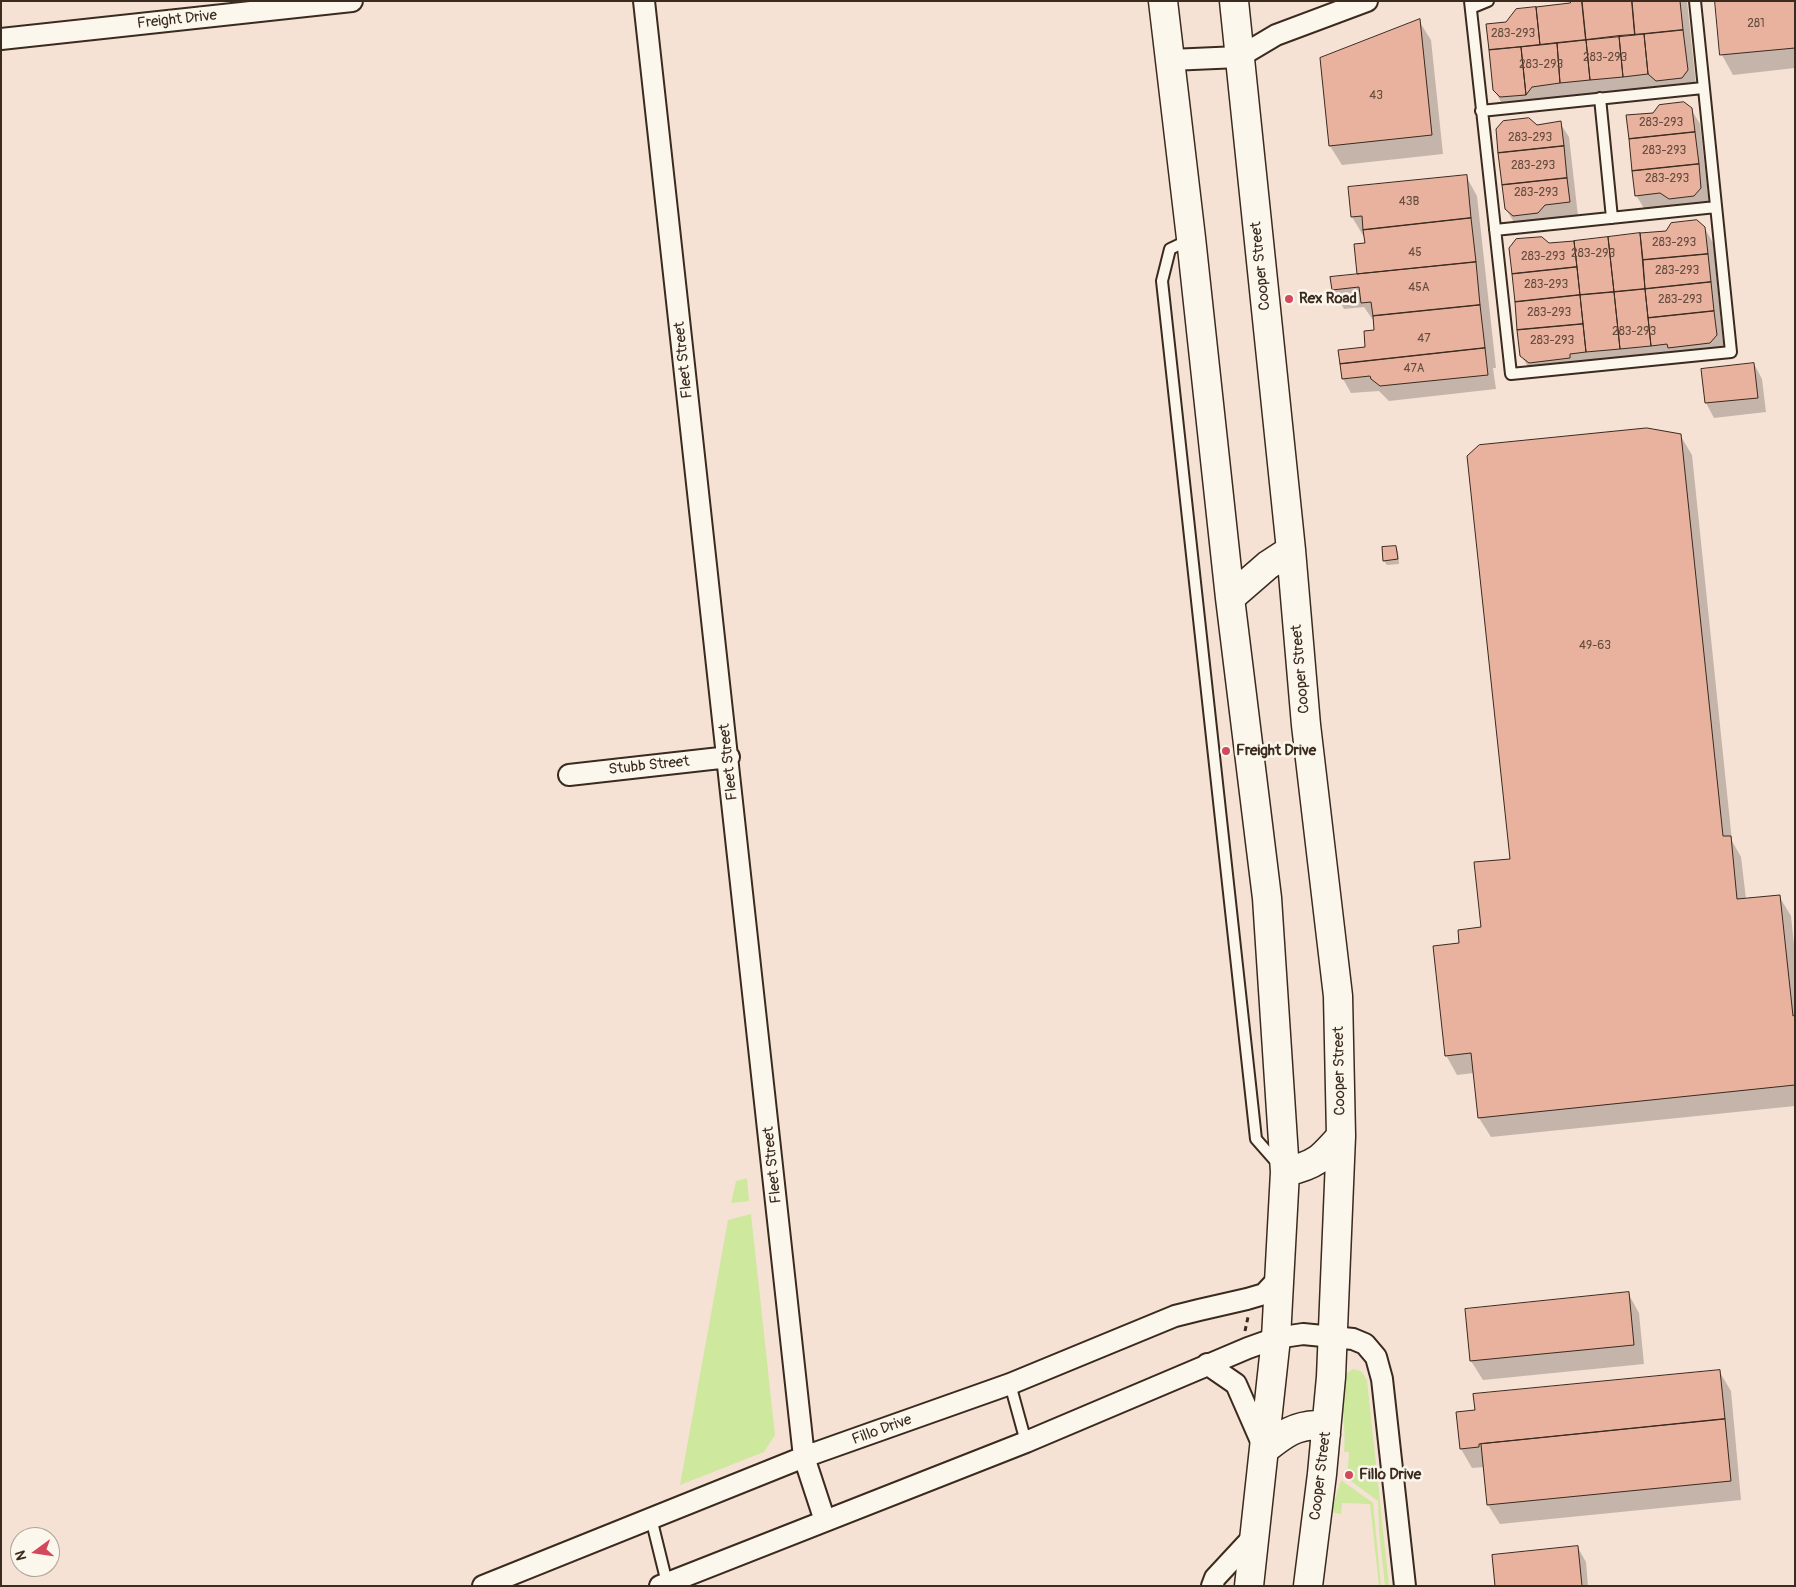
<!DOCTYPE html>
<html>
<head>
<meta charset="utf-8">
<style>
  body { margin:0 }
  #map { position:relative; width:1796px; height:1587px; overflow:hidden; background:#fbf7ec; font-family:Pangolin,sans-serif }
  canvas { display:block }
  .frame { position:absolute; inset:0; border:2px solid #3b2a1e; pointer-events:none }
  .north { position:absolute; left:10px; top:1527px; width:50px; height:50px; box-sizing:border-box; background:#fbf7ec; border:1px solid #aea59a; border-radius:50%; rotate:256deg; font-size:14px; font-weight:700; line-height:20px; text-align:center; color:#3b2a1e }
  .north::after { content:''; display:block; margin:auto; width:18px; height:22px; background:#d1495b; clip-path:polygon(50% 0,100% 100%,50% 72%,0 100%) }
</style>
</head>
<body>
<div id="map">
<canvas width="1796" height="1587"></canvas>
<div class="frame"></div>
<div class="north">N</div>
</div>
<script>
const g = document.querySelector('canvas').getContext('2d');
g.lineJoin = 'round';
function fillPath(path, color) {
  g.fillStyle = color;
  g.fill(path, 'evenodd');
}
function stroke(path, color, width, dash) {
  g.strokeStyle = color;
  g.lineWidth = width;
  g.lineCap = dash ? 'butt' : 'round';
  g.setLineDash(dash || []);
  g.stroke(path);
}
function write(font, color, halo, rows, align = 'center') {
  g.font = font + ' Pangolin,sans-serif';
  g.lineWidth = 5;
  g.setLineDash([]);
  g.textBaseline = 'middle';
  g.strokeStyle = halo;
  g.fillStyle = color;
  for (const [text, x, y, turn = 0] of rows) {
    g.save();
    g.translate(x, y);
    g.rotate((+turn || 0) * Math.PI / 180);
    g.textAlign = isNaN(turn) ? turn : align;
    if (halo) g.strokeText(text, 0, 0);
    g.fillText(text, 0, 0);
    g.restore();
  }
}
const built = new Path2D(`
  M1,1H1795V1586H1ZM20,1537H50V1567H20Z`);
const green = new Path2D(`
  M747,1178L749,1201L731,1203L736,1181Z
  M751,1214L775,1435L764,1452L680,1485L728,1220Z
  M1353,1369L1361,1371L1367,1380L1389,1586H1385L1379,1530L1378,1501L1347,1478L1349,1452H1344C1347,1426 1338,1398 1346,1374Z
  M1341,1480L1373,1503L1381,1586H1379L1370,1504L1342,1503L1341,1514L1331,1512Z`);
const shadow = new Path2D(`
  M1573,1H1687L1696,85L1503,105L1494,90L1488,25L1507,23L1570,5Z
  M1795,1V68L1733,75L1722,55Z
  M1419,21L1431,40L1443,154L1342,165L1330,146Z
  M1691,109L1700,124L1709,204L1645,210L1636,195Z
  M1560,123L1569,137L1578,216L1515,224L1506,209L1536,126Z
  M1466,176L1477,196L1496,368H1493L1496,389L1389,401L1379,391L1351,393L1343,379L1367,348L1376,331L1375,323L1364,307L1344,309L1333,289L1359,275L1355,245L1366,244L1365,236L1364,237L1352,217Z
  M1704,227L1713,243L1724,350L1578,369V373L1538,377L1530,370L1521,355L1549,245Z
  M1754,364L1762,379L1766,412L1714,418L1706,403L1702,370Z
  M1680,435L1692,455L1732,841L1741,857L1746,899L1779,896L1791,916L1795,954V1106L1491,1137L1479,1118L1474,1073L1457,1075L1446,1055L1461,945L1482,928L1511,860Z
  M1395,547L1398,551L1399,564L1387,565L1384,561Z
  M1628,1293L1639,1313L1644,1364L1483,1380L1471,1361Z
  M1719,1371L1731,1391L1741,1500L1500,1524L1488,1505L1485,1467L1472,1468L1461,1449L1476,1411Z
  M1578,1548L1586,1562L1588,1586H1497Z`);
const building = new Path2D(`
  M1571,1H1582L1586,40L1540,45L1536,7L1570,3Z
  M1582,1H1632L1635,35L1586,40Z
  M1632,1H1680L1683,30L1635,35Z
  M1715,1H1795V48L1720,55Z
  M1536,7L1540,45L1489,50L1486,24L1506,22L1516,9Z
  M1420,19L1432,135L1329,146L1320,58Z
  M1683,30L1688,70L1682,78L1656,81L1648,74L1644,34Z
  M1644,34L1648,74L1623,77L1619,36Z
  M1619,36L1623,77L1590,80L1586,40Z
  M1586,40L1590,80L1560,83L1557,43Z
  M1557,43L1560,83L1532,87L1526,95L1521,47Z
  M1521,47L1526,95L1500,97L1493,90L1489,50Z
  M1684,102L1692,108L1695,132L1629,139L1626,115L1653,113L1659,105Z
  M1529,118L1537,125L1561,121L1564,146L1498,153L1496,129L1503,121Z
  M1695,132L1699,164L1632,171L1629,139Z
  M1564,146L1567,178L1502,185L1498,153Z
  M1699,164L1701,188L1694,196L1669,199L1660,193L1635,196L1632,171Z
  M1467,175L1471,218L1363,230L1362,216L1351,217L1348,187Z
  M1567,178L1570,202L1545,205L1538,213L1513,216L1505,209L1502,185Z
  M1471,218L1476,262L1357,274L1354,244L1365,243L1363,230Z
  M1697,220L1705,227L1708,254L1643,260L1640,233L1666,231L1671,223Z
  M1640,233L1645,289L1614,292L1608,237Z
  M1542,237L1549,243L1574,241L1577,267L1512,274L1509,248L1516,239Z
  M1608,237L1614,292L1580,295L1574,241Z
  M1708,254L1711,282L1645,289L1643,260Z
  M1476,262L1480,305L1373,316L1371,302L1361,303L1359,287L1332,290L1330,277Z
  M1577,267L1580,295L1515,302L1512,274Z
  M1711,282L1714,311L1648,318L1645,289Z
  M1645,289L1651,346L1620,349L1614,292Z
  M1614,292L1620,349L1586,352L1580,295Z
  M1580,295L1583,324L1517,330L1515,302Z
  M1480,305L1485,348L1340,364L1338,350L1365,347L1364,331L1374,330L1373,316Z
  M1714,311L1717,335L1710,343L1668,348L1667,344L1651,346L1648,318Z
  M1583,324L1586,352L1570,354V358L1529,363L1520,356L1517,330Z
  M1485,348L1488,375L1380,386L1371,379L1370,376L1342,379L1340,364Z
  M1754,363L1758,398L1705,403L1701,369Z
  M1647,428L1681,434L1723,836H1731L1737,899L1780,895L1793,1016L1795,1015V1085L1478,1118L1471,1053L1445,1056L1433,946L1459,943L1458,930L1481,927L1474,862L1510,859L1467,456L1479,445Z
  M1396,546L1398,559L1383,561L1382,547Z
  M1629,1292L1634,1345L1470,1361L1465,1309Z
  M1720,1370L1725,1419L1479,1444V1447L1460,1449L1456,1412L1475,1410L1473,1394Z
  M1725,1419L1731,1481L1487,1505L1481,1444Z
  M1578,1546L1582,1586H1495L1492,1555Z`);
const path = new Path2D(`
  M1245,1331L1248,1317`);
const service = new Path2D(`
  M1470,1L1511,374L1731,352L1695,1
  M1471,8L1488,1
  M1600,98L1612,218
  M1481,111L1703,88
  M1495,230L1716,207
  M1189,240L1170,249L1162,281L1256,1139L1278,1164
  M1010,1384L1026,1442
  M651,1518L667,1583`);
const minor = new Path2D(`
  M644,1L804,1457L825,1521
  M1,39L352,1
  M1170,60L1239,57L1276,35L1367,1
  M569,775L729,757
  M1207,1364L1236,1384L1264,1448
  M483,1586L804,1457L1010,1384L1175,1316L1199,1310L1247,1299L1264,1294L1279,1278
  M660,1586L1026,1442L1248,1348L1276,1338L1303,1334L1353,1339L1365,1344L1376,1357L1382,1379L1405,1586
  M1212,1586L1215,1578L1254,1536`);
const primary = new Path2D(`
  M1163,1L1191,238L1230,598L1267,898L1285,1172L1276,1338L1249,1586
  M1234,1L1291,550L1306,725L1338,996L1341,1136L1331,1377L1322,1474L1308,1586
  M1230,598L1268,565L1291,550
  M1285,1172C1316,1165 1321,1159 1341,1136
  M1265,1449C1283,1435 1293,1426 1317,1425L1326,1434`);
const markers = [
  [1289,299,5,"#d1495b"],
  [1226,751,5,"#d1495b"],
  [1349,1475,5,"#d1495b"]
];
const numberNames = [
  ["281",1756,24],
  ["283-293",1513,34],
  ["283-293",1605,58],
  ["283-293",1541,65],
  ["43",1376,96],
  ["283-293",1661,123],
  ["283-293",1530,138],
  ["283-293",1664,151],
  ["283-293",1533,166],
  ["283-293",1667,179],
  ["283-293",1536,193],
  ["43B",1409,202],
  ["283-293",1674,243],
  ["45",1415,253],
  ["283-293",1593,254],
  ["283-293",1543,257],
  ["283-293",1677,271],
  ["283-293",1546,285],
  ["45A",1419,288],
  ["283-293",1680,300],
  ["283-293",1549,313],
  ["283-293",1634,332],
  ["47",1424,339],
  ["283-293",1552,341],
  ["47A",1414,369],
  ["49-63",1595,646]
];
const streetNames = [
  ["Freight Drive",177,20,-6],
  ["Cooper Street",1261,266,-96],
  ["Fleet Street",684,360,-96],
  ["Cooper Street",1301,669,-95],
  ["Fleet Street",729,762,-96],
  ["Stubb Street",649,766,-6],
  ["Cooper Street",1340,1071,-91],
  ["Fleet Street",773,1165,-96],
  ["Fillo Drive",882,1430,-20],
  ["Cooper Street",1321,1476,-83]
];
const poiNames = [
  ["Rex Road",1299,299],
  ["Freight Drive",1236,751],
  ["Fillo Drive",1359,1475]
];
fillPath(built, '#f5e2d5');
fillPath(green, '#cee89e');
fillPath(shadow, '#0003');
fillPath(building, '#e8b29e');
stroke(building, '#3b2a1e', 1);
stroke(service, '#3b2a1e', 14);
stroke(minor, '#3b2a1e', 24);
stroke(primary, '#3b2a1e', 31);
stroke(path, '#3b2a1e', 3, [5, 4]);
stroke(service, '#fbf7ec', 10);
stroke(minor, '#fbf7ec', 20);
stroke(primary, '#fbf7ec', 28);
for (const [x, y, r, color] of markers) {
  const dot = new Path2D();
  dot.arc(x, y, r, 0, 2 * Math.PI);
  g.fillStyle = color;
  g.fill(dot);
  stroke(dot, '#fbf7ec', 2);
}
write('12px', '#664c3e', null, numberNames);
write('15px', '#3b2a1e', '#fbf7ec', streetNames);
write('bold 15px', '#3b2a1e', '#fbf7ec', poiNames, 'left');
</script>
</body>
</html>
